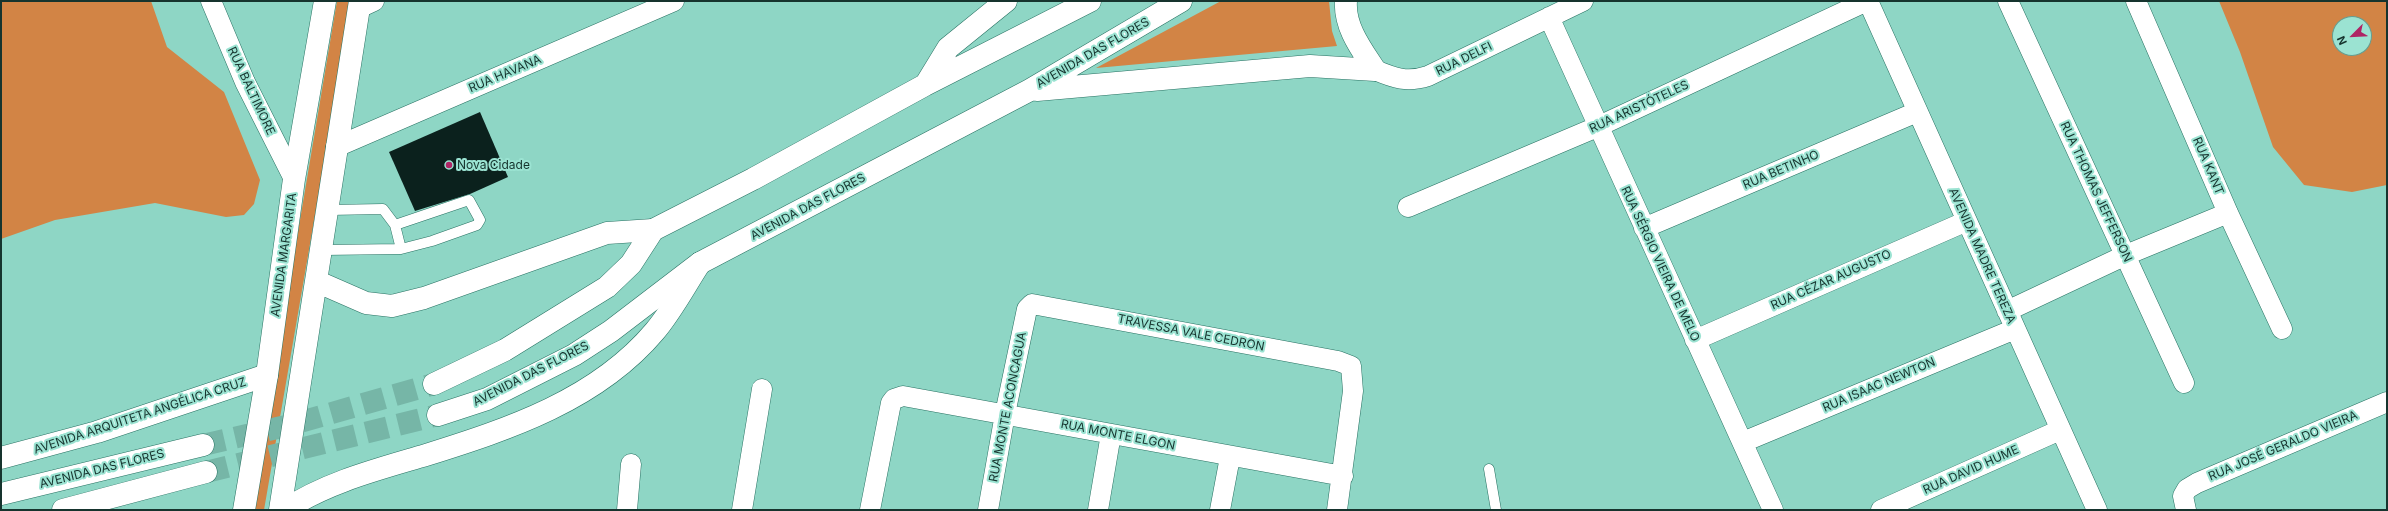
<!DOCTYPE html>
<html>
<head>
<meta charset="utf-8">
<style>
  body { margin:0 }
  #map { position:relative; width:2388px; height:511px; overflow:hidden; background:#8ed6c5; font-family:Inter,sans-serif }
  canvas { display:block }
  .frame { position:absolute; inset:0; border:2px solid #16342e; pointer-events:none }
  .north { position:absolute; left:2332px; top:16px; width:40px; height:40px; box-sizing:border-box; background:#9be3d2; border:1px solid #669d90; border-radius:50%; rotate:246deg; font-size:11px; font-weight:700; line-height:16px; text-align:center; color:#16342e }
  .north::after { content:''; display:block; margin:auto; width:14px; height:18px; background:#af2565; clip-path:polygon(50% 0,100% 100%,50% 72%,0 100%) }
</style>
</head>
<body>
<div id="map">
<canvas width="2388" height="511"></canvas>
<div class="frame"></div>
<div class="north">N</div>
</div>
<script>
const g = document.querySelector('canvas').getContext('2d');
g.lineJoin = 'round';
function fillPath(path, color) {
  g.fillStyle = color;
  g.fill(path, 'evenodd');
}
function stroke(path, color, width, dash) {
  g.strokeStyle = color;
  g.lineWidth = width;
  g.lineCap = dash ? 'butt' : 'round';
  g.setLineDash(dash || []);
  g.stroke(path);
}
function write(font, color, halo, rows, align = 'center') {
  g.font = font + ' Inter,sans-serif';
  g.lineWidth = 4;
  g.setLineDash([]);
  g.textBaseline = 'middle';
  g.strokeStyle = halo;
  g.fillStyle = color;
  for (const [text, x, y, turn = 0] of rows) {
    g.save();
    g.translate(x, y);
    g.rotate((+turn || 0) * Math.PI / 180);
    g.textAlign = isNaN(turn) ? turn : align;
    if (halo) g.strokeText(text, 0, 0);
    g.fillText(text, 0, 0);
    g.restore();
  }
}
const green = new Path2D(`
  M1,1H151L167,47L224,92L260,180L254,204L244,215L226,217L155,203L55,220L1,239Z
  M337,1H352L264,510H251Z
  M1221,1H1329L1332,31L1337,46L1096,68Z
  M2219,1H2387V185L2352,192L2304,185L2273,147L2240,52ZM2340,24H2364V48H2340Z`);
const building = new Path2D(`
  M480,112L508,177L470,194L415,211L389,152Z`);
const secondaryTunnel = new Path2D(`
  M203,445L286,426L434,384
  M206,472L438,415`);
const lane = new Path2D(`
  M328,210L383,209L395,225L401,249
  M322,250L401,249L432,241L477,225L480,220L469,200L395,225
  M1489,469L1496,510`);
const street = new Path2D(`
  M211,1L245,82L294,179
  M1868,1L2097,510
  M2008,1L2184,383
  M2136,1L2228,213L2282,329
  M359,8L374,1
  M1549,17L1773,510
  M1375,70C1394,78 1407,83 1428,76L1583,1
  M336,147L674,1
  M1408,207L1597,127L1867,1
  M1644,228L1917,112
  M2007,311L2126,255L2228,213
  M1695,340L1967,221
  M1743,442L2015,329
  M627,510L631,464
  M742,510L762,389
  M870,510L891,403L894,399L903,396L1343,476
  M988,510L1005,414L1027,309L1032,304L1338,361L1351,366L1353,391L1337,510
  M1098,510L1111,434
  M1220,510L1230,457
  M1881,510L2060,430
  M2186,510L2183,496L2187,489L2197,483L2387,402`);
const secondary = new Path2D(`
  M1346,1C1344,27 1362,50 1375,70
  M926,84L948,48L1006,1
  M1037,90L1310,66L1375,70
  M434,384L505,350L607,287L631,264L653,230L753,179L925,85L1090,1
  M438,415L487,399L574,355L611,331L700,263L1030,90L1181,1
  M1,458L97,432L267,375
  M1,494L203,445
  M63,510L206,472`);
const primary = new Path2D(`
  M318,282L366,303L392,306L424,298L607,233L653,230
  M244,510L267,375L294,179L325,1
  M280,510L360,1
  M285,510C327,482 379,469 426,455C509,429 597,400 655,331C672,311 685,286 700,263`);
const markers = [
  [449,165,4,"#af2565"]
];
const streetNames = [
  ["AVENIDA DAS FLORES",1093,53,-30],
  ["RUA DELFI",1464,59,-26],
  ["RUA HAVANA",505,74,-23],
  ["RUA BALTIMORE",251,91,65],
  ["RUA ARISTÓTELES",1639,107,-25],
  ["RUA KANT",2208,166,67],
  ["RUA BETINHO",1781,170,-23],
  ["RUA THOMAS JEFFERSON",2096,192,65],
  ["AVENIDA DAS FLORES",808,207,-28],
  ["AVENIDA MARGARITA",284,255,-82],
  ["AVENIDA MADRE TEREZA",1982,256,66],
  ["RUA SÉRGIO VIEIRA DE MELO",1660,264,65],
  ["RUA CÉZAR AUGUSTO",1831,280,-24],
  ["TRAVESSA VALE CEDRON",1191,333,11],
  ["AVENIDA DAS FLORES",531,374,-27],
  ["RUA ISAAC NEWTON",1879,385,-23],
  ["RUA MONTE ACONCAGUA",1008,407,-79],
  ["AVENIDA ARQUITETA ANGÉLICA CRUZ",140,416,-18],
  ["RUA MONTE ELGON",1118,435,11],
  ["RUA JOSÉ GERALDO VIEIRA",2283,446,-23],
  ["AVENIDA DAS FLORES",102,469,-14],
  ["RUA DAVID HUME",1971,470,-24]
];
const poiNames = [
  ["Nova Cidade",457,165]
];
fillPath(green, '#d28445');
fillPath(building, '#0b211d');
stroke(secondaryTunnel, '#76b6a7', 22, [22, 11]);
stroke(lane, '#287263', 11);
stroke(street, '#287263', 21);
stroke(secondary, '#287263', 23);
stroke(primary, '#287263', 23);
stroke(lane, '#fff', 10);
stroke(street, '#fff', 20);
stroke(secondary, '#fff', 22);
stroke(primary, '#fff', 22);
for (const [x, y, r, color] of markers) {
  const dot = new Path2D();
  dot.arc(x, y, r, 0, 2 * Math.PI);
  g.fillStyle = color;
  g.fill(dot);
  stroke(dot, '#9be3d2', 1.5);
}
write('12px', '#16342e', '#9be3d2', streetNames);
write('12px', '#16342e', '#9be3d2', poiNames, 'left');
</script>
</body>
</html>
